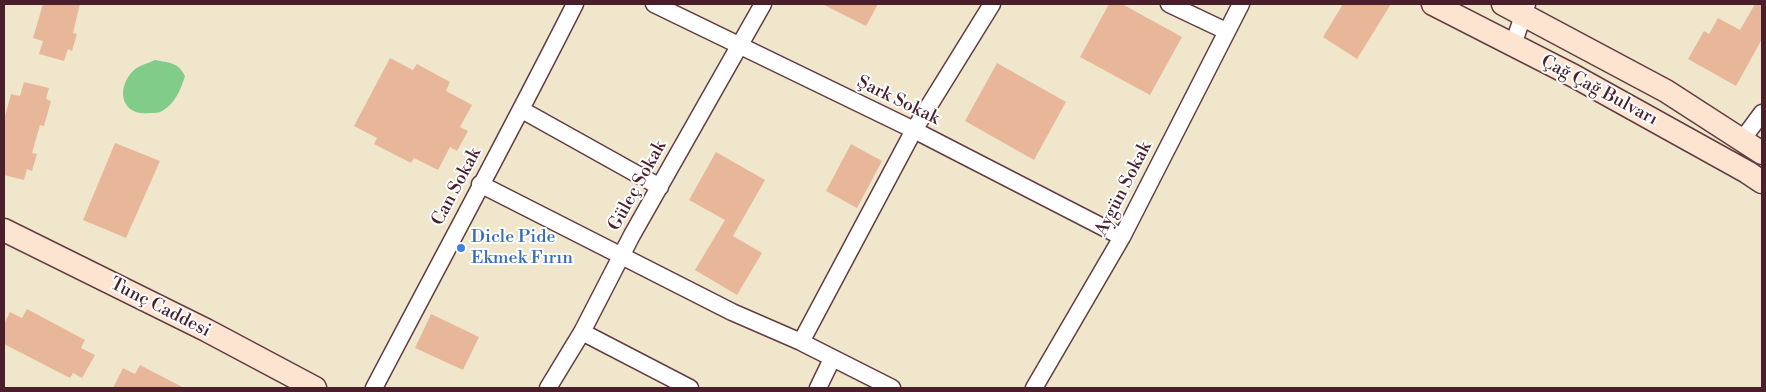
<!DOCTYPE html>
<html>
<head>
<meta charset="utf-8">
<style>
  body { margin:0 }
  #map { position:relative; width:1766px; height:392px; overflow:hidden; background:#f0e6cb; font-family:"Libre Bodoni",serif }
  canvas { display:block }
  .frame { position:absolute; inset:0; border:5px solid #4a1f2b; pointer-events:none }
</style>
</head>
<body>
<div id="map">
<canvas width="1766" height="392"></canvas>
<div class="frame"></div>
</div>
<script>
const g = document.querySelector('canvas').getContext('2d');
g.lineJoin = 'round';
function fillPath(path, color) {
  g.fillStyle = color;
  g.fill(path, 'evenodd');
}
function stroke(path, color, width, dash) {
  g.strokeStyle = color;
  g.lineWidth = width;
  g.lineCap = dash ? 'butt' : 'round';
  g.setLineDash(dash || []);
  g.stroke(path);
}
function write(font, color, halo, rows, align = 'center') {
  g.font = font + ' "Libre Bodoni",serif';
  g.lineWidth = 4;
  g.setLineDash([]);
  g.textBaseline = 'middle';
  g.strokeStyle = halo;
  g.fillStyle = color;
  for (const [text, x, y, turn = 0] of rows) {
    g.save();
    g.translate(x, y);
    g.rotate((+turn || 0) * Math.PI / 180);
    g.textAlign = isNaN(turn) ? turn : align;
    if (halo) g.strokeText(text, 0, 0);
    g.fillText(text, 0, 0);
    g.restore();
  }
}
const green = new Path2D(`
  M155,60C170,63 178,62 185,76C181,89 175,104 162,111C159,113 154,113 150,113C121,117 115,88 134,70C140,65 149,63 155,60Z`);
const building = new Path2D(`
  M43,4H80L73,33L77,34L72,51L68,49L64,61L39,54L43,41L33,38Z
  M822,4H878L866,26Z
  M1109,4H1122L1182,37L1150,95L1080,57Z
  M1343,4H1391L1357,59L1323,37Z
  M1755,4H1762V39L1736,86L1688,59L1704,31L1709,34L1718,18L1740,30Z
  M390,58L413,70L417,64L450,82L446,91L472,105L460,127L468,131L457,151L450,147L438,170L414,158L411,163L374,144L377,138L354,126Z
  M997,63L1066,102L1034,160L965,121Z
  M24,82L49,88L46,99L51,101L44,126L40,125L32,153L37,154L32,171L27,169L24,180L4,175V120L11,94L20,96Z
  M115,143L160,161L126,238L83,220Z
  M851,144L882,161L857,208L826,191Z
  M716,152L765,180L733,236L762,253L737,295L695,270L725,220L689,200Z
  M27,309L85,340L81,348L95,355L82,378L73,373L70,378L4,344V324L10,312L22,318Z
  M431,314L479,337L463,370L415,348Z
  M140,365L163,377L184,388H113L123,368L135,374Z`);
const street = new Path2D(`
  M654,4L914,130L1122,237
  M1169,4L1226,31
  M1513,45L1527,4
  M522,110L660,187
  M1742,140L1762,113
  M480,184L732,312L801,342L892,388
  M582,332L690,388
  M801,342L914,130L992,4
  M374,388C441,260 510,133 575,4
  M548,388L582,332L632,235L763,4
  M818,388L832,359
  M1034,388L1122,237L1241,4`);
const secondary = new Path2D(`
  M1433,4L1574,76L1747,172L1762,182
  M1503,4L1666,91L1762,153
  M4,230L206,330L315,388`);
const markers = [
  [461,248,5,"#3f7fe0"]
];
const streetNames = [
  ["Çağ Çağ Bulvarı",1599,91,28],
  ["Şark Sokak",898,101,26],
  ["Güleç Sokak",638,186,-61],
  ["Can Sokak",457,187,-62],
  ["Aygün Sokak",1124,189,-63],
  ["Tunç Caddesi",160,308,27]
];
const shopNames = [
  ["Dicle Pide",471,238],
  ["Ekmek Fırın",471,259]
];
fillPath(green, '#82cc8a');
fillPath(building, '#e8b79a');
stroke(street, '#633d43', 19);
stroke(secondary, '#633d43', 25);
stroke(street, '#fff', 16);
stroke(secondary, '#fde4d0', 22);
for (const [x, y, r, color] of markers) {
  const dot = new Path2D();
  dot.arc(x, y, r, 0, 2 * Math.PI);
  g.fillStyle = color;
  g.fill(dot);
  stroke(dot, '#fff', 2);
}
write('18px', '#4a1f2b', '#fff', streetNames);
write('18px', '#366cbe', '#fff', shopNames, 'left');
</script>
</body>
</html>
